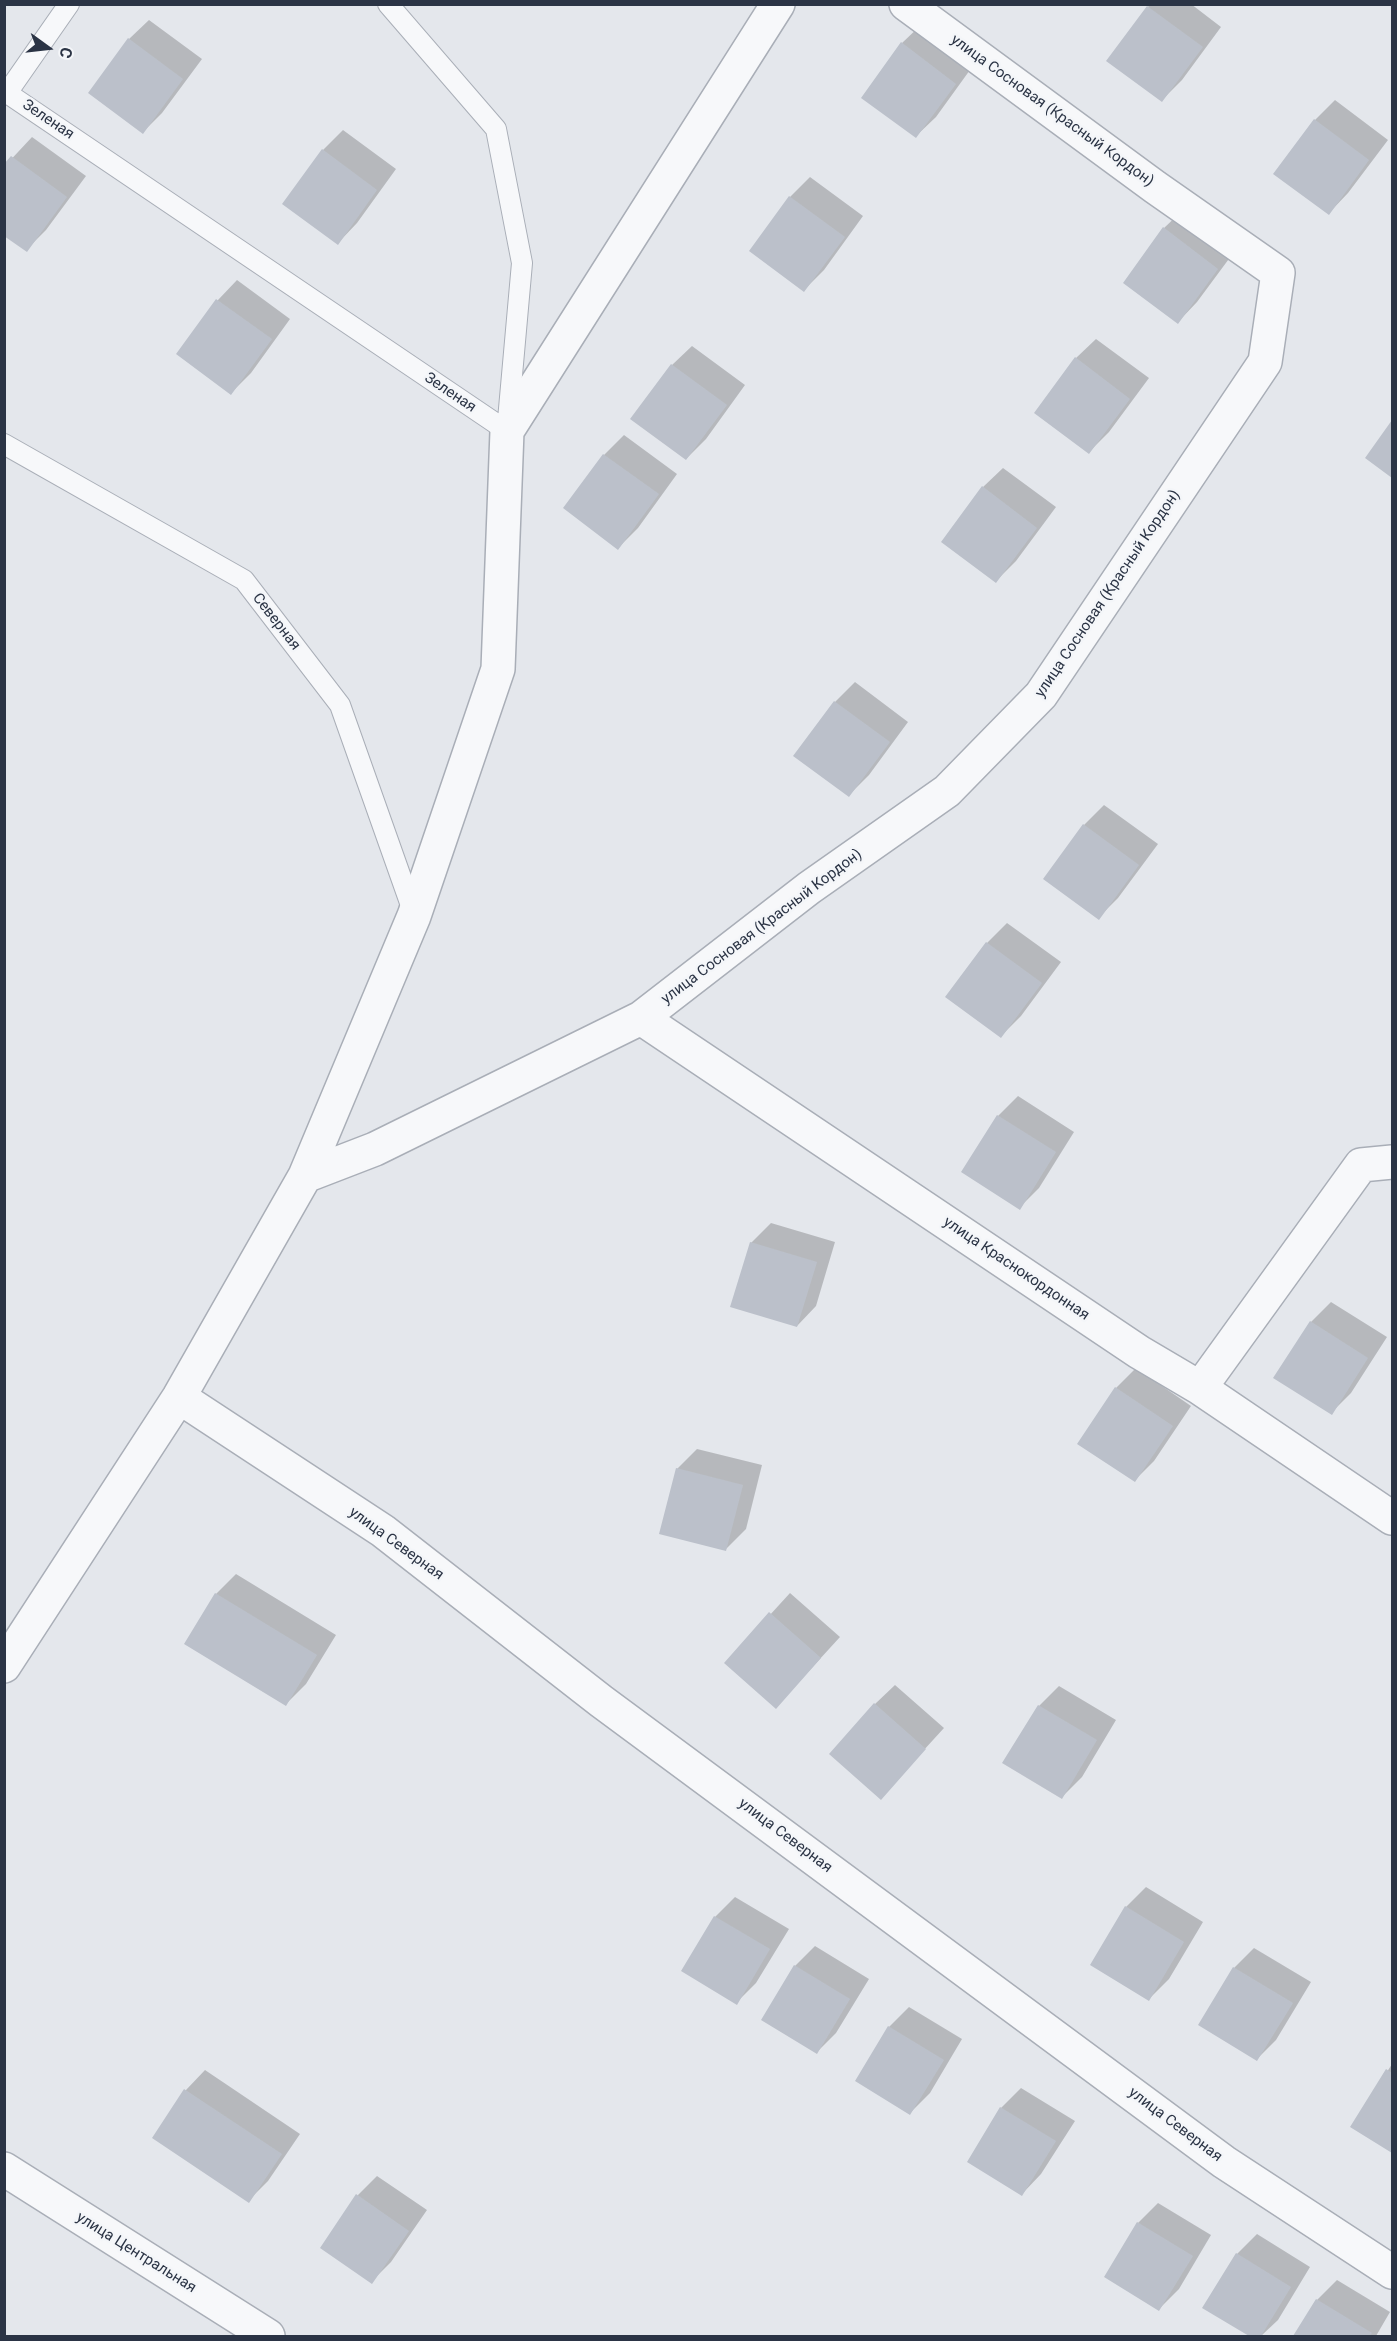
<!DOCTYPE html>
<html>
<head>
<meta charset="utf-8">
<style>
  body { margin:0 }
  #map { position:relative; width:1397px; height:2341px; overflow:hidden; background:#e4e7ec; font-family:Roboto,sans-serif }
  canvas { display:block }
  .frame { position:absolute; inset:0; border:6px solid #2b3445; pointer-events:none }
  .north { position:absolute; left:18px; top:18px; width:60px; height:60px; -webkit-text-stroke:4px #f4f6f9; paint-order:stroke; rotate:105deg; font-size:16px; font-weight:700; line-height:24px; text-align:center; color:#2b3445 }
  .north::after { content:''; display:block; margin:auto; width:21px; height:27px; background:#2b3445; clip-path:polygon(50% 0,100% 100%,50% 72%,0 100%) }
</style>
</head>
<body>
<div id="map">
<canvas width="1397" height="2341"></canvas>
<div class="frame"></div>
<div class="north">С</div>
</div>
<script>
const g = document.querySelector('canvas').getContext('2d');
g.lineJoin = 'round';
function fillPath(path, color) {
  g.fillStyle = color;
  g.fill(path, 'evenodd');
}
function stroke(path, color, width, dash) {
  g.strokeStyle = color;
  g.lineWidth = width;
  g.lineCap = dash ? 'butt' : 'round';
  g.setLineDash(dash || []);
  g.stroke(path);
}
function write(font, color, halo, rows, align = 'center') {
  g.font = font + ' Roboto,sans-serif';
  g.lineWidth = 5;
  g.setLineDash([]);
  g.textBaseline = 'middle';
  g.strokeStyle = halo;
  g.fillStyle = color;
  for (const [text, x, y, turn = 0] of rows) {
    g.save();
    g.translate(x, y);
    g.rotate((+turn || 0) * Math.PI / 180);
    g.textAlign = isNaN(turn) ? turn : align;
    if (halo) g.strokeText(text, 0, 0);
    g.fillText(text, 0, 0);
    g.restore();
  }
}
const shadow = new Path2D(`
  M1150,4H1191L1221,27L1182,80L1162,100L1148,7Z
  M149,20L202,59L162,113L143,132L129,39Z
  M922,24L975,63L936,117L916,136L902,43Z
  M1335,100L1388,140L1348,193L1329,213L1315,120Z
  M343,130L396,169L357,223L338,243L284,203L323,150Z
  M32,137L86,176L46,230L26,250L4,167Z
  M810,177L863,216L824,270L804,290L751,250L790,197Z
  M1184,209L1237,248L1197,302L1178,322L1164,228Z
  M237,280L290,319L251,373L231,393L178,353L218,300Z
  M1096,339L1149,378L1109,432L1089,452L1076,358Z
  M692,346L745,385L706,439L686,459L672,365Z
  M1392,423V476L1367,457Z
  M624,435L677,474L638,528L618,548L565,508L604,455Z
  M1003,468L1056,507L1016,561L996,581L983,487Z
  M855,682L908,722L869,775L849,795L795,755L835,702Z
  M1104,805L1158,844L1118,898L1098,918L1084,825Z
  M1007,923L1061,962L1021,1016L1001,1036L948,996L987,943Z
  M1018,1096L1074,1132L1039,1188L1019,1208L963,1172L998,1116Z
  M771,1223L835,1242L816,1306L797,1326L751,1243Z
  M1331,1302L1387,1337L1351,1393L1331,1413L1275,1378L1311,1322Z
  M1136,1368L1191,1406L1154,1461L1134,1481L1116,1388Z
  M697,1449L762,1465L746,1529L726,1549L677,1469Z
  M236,1574L336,1635L306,1684L286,1704L216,1594Z
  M790,1593L840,1637L776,1707L726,1663Z
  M895,1685L944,1728L880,1798L875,1704Z
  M1059,1686L1116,1720L1082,1777L1062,1797L1005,1762L1039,1706Z
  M1146,1887L1203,1922L1169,1979L1149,1999L1126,1907Z
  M735,1897L789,1929L756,1983L736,2003L683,1970L715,1917Z
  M815,1946L869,1979L836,2033L817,2052L795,1966Z
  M1254,1948L1311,1982L1276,2040L1257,2059L1200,2025L1234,1968Z
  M909,2007L962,2039L930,2093L910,2113L857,2080L889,2027Z
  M1392,2064V2151L1352,2127Z
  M205,2070L300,2134L268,2181L248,2201L154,2138L186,2090Z
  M1021,2088L1075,2121L1041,2174L1022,2194L1001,2108Z
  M377,2176L427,2210L391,2262L371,2282L358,2195Z
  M1158,2203L1211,2235L1179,2289L1159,2309L1106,2276L1138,2223Z
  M1257,2234L1310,2267L1278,2320L1261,2336H1252L1204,2308L1237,2254Z
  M1337,2280L1390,2312L1376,2336H1295L1317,2300Z`);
const building = new Path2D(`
  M1147,6L1203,47L1162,102L1106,61Z
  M128,38L183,79L143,134L88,93Z
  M901,42L956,84L916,138L861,98Z
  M1314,119L1369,160L1329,215L1273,174Z
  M322,149L377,190L338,245L282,204Z
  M11,156L67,197L27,252L4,236V164Z
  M789,196L845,237L804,292L749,251Z
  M1163,227L1218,269L1178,324L1123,283Z
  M216,299L272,339L231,395L176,354Z
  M1075,357L1130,399L1089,454L1034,413Z
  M671,364L727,405L686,460L630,419Z
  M1392,420V478L1365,458Z
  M603,454L659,494L618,550L563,508Z
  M982,486L1037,528L996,583L941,542Z
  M834,701L890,742L849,797L793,756Z
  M1083,824L1139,865L1099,920L1043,879Z
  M986,942L1042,983L1001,1038L945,997Z
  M997,1115L1056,1152L1020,1210L961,1172Z
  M750,1242L817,1262L797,1327L730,1307Z
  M1310,1321L1368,1358L1332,1415L1273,1378Z
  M1115,1387L1173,1426L1135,1482L1077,1444Z
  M676,1468L743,1485L726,1551L659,1534Z
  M215,1593L317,1655L286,1706L184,1644Z
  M769,1612L821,1658L776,1709L724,1663Z
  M874,1703L926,1749L881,1800L829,1754Z
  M1038,1705L1097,1740L1062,1799L1002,1763Z
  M1125,1906L1184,1942L1149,2001L1090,1965Z
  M714,1916L770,1949L737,2005L681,1971Z
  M794,1965L850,1999L817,2054L761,2020Z
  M1233,1967L1293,2003L1257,2061L1198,2025Z
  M888,2026L944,2060L910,2115L855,2081Z
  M1386,2069L1392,2073V2153L1350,2127Z
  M184,2089L282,2154L249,2203L152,2138Z
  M1000,2107L1056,2141L1022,2196L967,2162Z
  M356,2194L409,2231L372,2284L320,2248Z
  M1137,2222L1193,2256L1159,2311L1104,2277Z
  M1236,2253L1291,2287L1261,2336H1249L1202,2308Z
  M1316,2299L1372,2333L1369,2336H1293Z`);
const lane = new Path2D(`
  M4,91L507,431L522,263L496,129L388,4
  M7,93L69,4
  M4,444L244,580L340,705L414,914`);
const street = new Path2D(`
  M641,1018L1139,1352L1200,1388L1392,1518
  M305,1176L375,1149L641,1018L809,888L947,791L1041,695L1265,362L1278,273L1155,187L906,4
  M1200,1388L1361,1165L1392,1162
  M179,1397L383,1531L601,1701L1224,2162L1392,2272
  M4,1666L179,1397L305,1176L414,916L498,669L507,431L778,4
  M4,2169L268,2336`);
const streetNames = [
  ["улица Сосновая (Красный Кордон)",1052,111,36],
  ["Зеленая",48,120,34],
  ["Зеленая",450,393,34],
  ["улица Сосновая (Красный Кордон)",1108,594,-56],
  ["Северная",276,622,52],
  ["улица Сосновая (Красный Кордон)",762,927,-37],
  ["улица Краснокордонная",1016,1269,34],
  ["улица Северная",396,1544,36],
  ["улица Северная",785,1836,37],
  ["улица Северная",1175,2125,37],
  ["улица Центральная",136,2253,32]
];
fillPath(shadow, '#0003');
fillPath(building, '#bbc0ca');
stroke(lane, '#a9aeb7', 22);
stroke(street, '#a9aeb7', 36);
stroke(lane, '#f7f8fa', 20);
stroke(street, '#f7f8fa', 33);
write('15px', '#2b3445', '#f4f6f9', streetNames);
</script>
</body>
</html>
